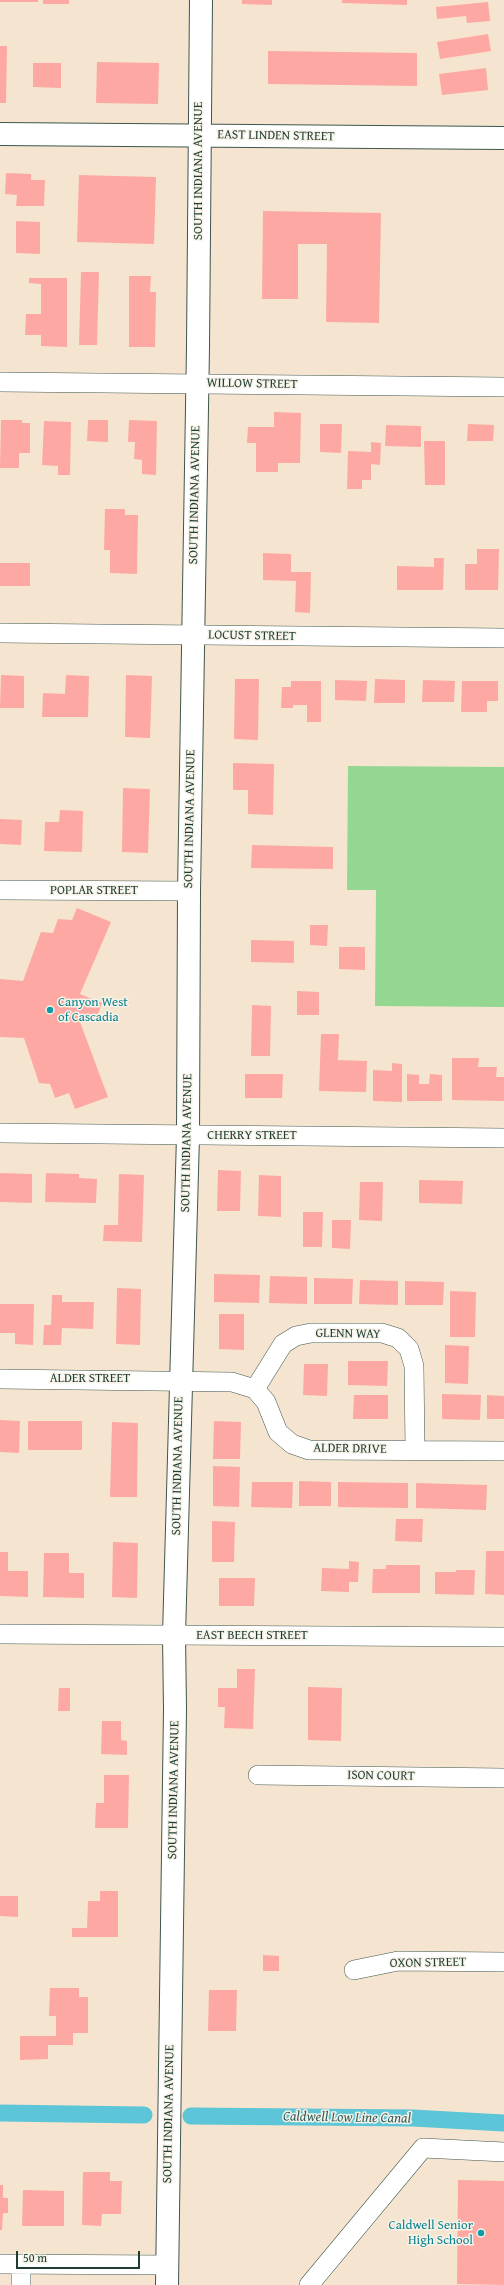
<!DOCTYPE html>
<html>
<head>
<meta charset="utf-8">
<style>
  body { margin:0 }
  #map { position:relative; width:504px; height:2285px; overflow:hidden; background:#f5e5d0; font-family:"Gentium Book Plus",serif }
  canvas { display:block }
  .scale { position:absolute; left:16px; top:2251px; width:124px; height:18px; box-sizing:border-box; border:2px solid #1f3d34; border-top:0; padding-left:5px; font-size:12px; line-height:14px; white-space:nowrap; color:#1f3d34; -webkit-text-stroke:3px #f7f3e8; paint-order:stroke }
</style>
</head>
<body>
<div id="map">
<canvas width="504" height="2285"></canvas>
<div class="scale">50 m</div>
</div>
<script>
const g = document.querySelector('canvas').getContext('2d');
g.lineJoin = 'round';
function fillPath(path, color) {
  g.fillStyle = color;
  g.fill(path, 'evenodd');
}
function stroke(path, color, width, dash) {
  g.strokeStyle = color;
  g.lineWidth = width;
  g.lineCap = dash ? 'butt' : 'round';
  g.setLineDash(dash || []);
  g.stroke(path);
}
function write(font, color, halo, rows, align = 'center') {
  g.font = font + ' "Gentium Book Plus",serif';
  g.lineWidth = 3;
  g.setLineDash([]);
  g.textBaseline = 'middle';
  g.strokeStyle = halo;
  g.fillStyle = color;
  for (const [text, x, y, turn = 0] of rows) {
    g.save();
    g.translate(x, y);
    g.rotate((+turn || 0) * Math.PI / 180);
    g.textAlign = isNaN(turn) ? turn : align;
    if (halo) g.strokeText(text, 0, 0);
    g.fillText(text, 0, 0);
    g.restore();
  }
}
const green = new Path2D(`
  M348,766L504,767V1007L375,1006L376,890H347Z`);
const canal = new Path2D(`
  M0,2113L144,2115
  M191,2116L413,2118L504,2123`);
const building = new Path2D(`
  M0,0H38V2H0Z
  M43,0H69V4H43Z
  M242,0H272V5L242,4Z
  M342,0H407V5L342,3Z
  M488,2L490,21L467,23L466,16L437,19L436,7Z
  M488,34L491,51L440,59L437,42Z
  M0,46H7L6,103H0Z
  M268,51L417,53V86L268,84Z
  M97,62L159,63L158,104L96,103Z
  M33,63H61V88L33,87Z
  M486,68L488,90L442,95L439,74Z
  M6,173L31,174V180H45L44,206H16L17,195L5,194Z
  M79,175L156,177L154,244L77,242Z
  M263,211L381,213L379,323L326,322L327,244H298V299H262Z
  M16,221L40,222V254L16,253Z
  M81,272H99L97,345H79Z
  M129,276H151L150,292H156L155,347H129Z
  M29,278H67V347L41,346V335H25L26,314H41V284L29,283Z
  M274,412L301,413L300,463H278V472H256V443H247L248,427H274Z
  M1,420H22V423H30V453H19V468H0Z
  M88,420H108V442L87,441Z
  M129,420L157,421L156,475L142,474V460L134,459L135,442H128Z
  M44,421L71,422L70,475H58V466L42,465Z
  M320,424H342L341,453L320,452Z
  M468,424L494,425L493,441H467Z
  M386,425L421,426V447L385,446Z
  M424,441H445V485H425Z
  M371,442L381,443L380,465L371,464V480H362V489H347L348,451L371,452Z
  M105,509H125V515H138L137,574L110,573V550H104Z
  M477,549H499L498,590H465V564H477Z
  M263,553L291,554V572H311L310,613L295,612L296,581L263,580Z
  M434,558H444L443,590H397V566L434,567Z
  M0,563H30V586H0Z
  M1,675L24,676V708H0Z
  M66,675L89,676L88,717H42L43,693L65,694Z
  M126,675L152,676L150,738L125,737Z
  M235,679H259L258,740L234,739Z
  M375,679L405,680V703H374Z
  M335,680L367,681L366,701L335,700Z
  M423,680L455,681L454,702H422Z
  M291,681H321V722H307V705H293V708H281L282,687H291Z
  M462,681H498V701H487V712H461Z
  M233,763L274,764L273,815L248,814V790H233Z
  M123,788L150,789L148,853L122,852Z
  M60,810L83,811L82,852L44,851L45,822H59Z
  M0,819L22,820L21,845L0,844Z
  M252,845L333,847V869L251,868Z
  M77,908L111,922L80,994L102,1003L97,1016L80,1022L108,1097L75,1109L69,1093L55,1098L50,1084L39,1083L24,1038L0,1037V979L23,981L41,932L53,933L58,919L72,920Z
  M310,925H328L327,946L310,945Z
  M251,940L294,941V963L251,962Z
  M339,947H365V970L339,969Z
  M297,991L319,992V1015H297Z
  M252,1005L271,1006L270,1056H251Z
  M321,1034H339L338,1060L367,1061L366,1092L319,1091Z
  M452,1058H479L478,1067H497L496,1077H504V1101L452,1100Z
  M392,1063L402,1064V1102L373,1101V1070L392,1071Z
  M245,1074H283L282,1098H245Z
  M407,1074L419,1075V1084H429L430,1074L442,1075V1101H407Z
  M218,1170L241,1171L240,1211H217Z
  M0,1173L32,1174V1203L0,1202Z
  M46,1173L79,1174V1178L97,1179L96,1203L45,1202Z
  M119,1174L144,1175L142,1242L103,1241L104,1225H118Z
  M259,1175L281,1176V1217L258,1216Z
  M419,1180L463,1181L462,1204L419,1203Z
  M360,1182H383L382,1221L359,1220Z
  M303,1212H323L322,1247H303Z
  M332,1220H351L350,1249L332,1248Z
  M214,1274L260,1275L259,1303L214,1302Z
  M270,1276L307,1277V1304L269,1303Z
  M314,1278L353,1279L352,1304H314Z
  M360,1280L398,1281V1305L359,1304Z
  M405,1281L444,1282L443,1305H405Z
  M117,1288L141,1289L140,1345L116,1344Z
  M450,1291L476,1292L475,1337H450Z
  M52,1295H62V1302H94L93,1329L62,1328L61,1345H43L44,1325H51Z
  M0,1304H34L33,1345L15,1344V1333H0Z
  M219,1314H244V1350L219,1349Z
  M445,1345L469,1346L468,1384L445,1383Z
  M348,1361H388L387,1386L348,1385Z
  M304,1364H328L327,1396L303,1395Z
  M442,1394L481,1395L480,1420L442,1419Z
  M354,1395H388V1419H353Z
  M487,1395L504,1396V1419H487Z
  M0,1420L20,1421L19,1453L0,1452Z
  M28,1421H82V1450H28Z
  M214,1421L241,1422L240,1459H213Z
  M112,1422L138,1423L137,1497H110Z
  M213,1466L240,1467L239,1507L213,1506Z
  M299,1481L331,1482V1506H299Z
  M252,1482H293L292,1508L251,1507Z
  M338,1482L408,1483V1508L338,1507Z
  M416,1483L487,1485L486,1510L416,1508Z
  M396,1519H423L422,1542L395,1541Z
  M212,1521L235,1522L234,1562H212Z
  M113,1542L138,1543L137,1598L112,1597Z
  M486,1551H504V1595L485,1594Z
  M0,1552H8V1571H28V1597L0,1596Z
  M44,1553H69V1573H84V1598L43,1597Z
  M349,1561L359,1562L358,1582H349V1592L321,1591L322,1568L349,1569Z
  M386,1565H420V1593H372L373,1569H386Z
  M456,1570H475L474,1595L435,1594V1572H456Z
  M219,1578H255L254,1606H219Z
  M237,1669H255L253,1729L224,1728L225,1707H218V1688H237Z
  M308,1687L342,1688L341,1741L308,1740Z
  M59,1688H70V1711H58Z
  M102,1721H121V1740L127,1741V1755L101,1754Z
  M104,1775H129L128,1828H95L96,1803H104Z
  M100,1891H118V1937H72V1928H87L88,1901H100Z
  M0,1896H18V1917L0,1916Z
  M263,1955L279,1956V1971H263Z
  M50,1988H79V1997H88V2033H73V2045H48V2059L20,2060V2036H56V2016H49Z
  M209,1990H237L236,2031H208Z
  M83,2172H110V2181H122L121,2214H102L101,2226L82,2225Z
  M458,2180L504,2181V2285L457,2284Z
  M0,2185H3V2198H8V2213H3L2,2230H0Z
  M23,2190L64,2191V2226H22Z`);
const minor = new Path2D(`
  M0,382L504,387
  M0,633L504,638
  M0,890L189,891
  M0,1133L504,1138
  M0,1379L232,1382L255,1389L266,1402L278,1432L292,1444L309,1450L504,1451
  M255,1389L283,1344L296,1336L311,1333H382L398,1338L409,1349L414,1366L415,1450
  M0,1634L504,1637
  M258,1775L504,1778
  M354,1970L398,1961L504,1962
  M0,2264L167,2265
  M21,2285V2264
  M309,2285L423,2148L504,2152`);
const major = new Path2D(`
  M0,134L504,138
  M167,2285L175,1709L174,1635L188,1136L189,891L198,347L201,0`);
const markers = [
  [50,1010,4,"#0f9aa8"],
  [481,2233,4,"#0f9aa8"]
];
const streetNames = [
  ["EAST LINDEN STREET",276,136,1],
  ["SOUTH INDIANA AVENUE",199,171,-90],
  ["WILLOW STREET",252,384,1],
  ["SOUTH INDIANA AVENUE",195,495,-89],
  ["LOCUST STREET",252,636,1],
  ["SOUTH INDIANA AVENUE",190,819,-89],
  ["POPLAR STREET",94,891],
  ["CHERRY STREET",252,1136],
  ["SOUTH INDIANA AVENUE",187,1143,-89],
  ["GLENN WAY",348,1334,1],
  ["ALDER STREET",90,1379],
  ["ALDER DRIVE",350,1449,1],
  ["SOUTH INDIANA AVENUE",178,1466,-89],
  ["EAST BEECH STREET",252,1636],
  ["ISON COURT",381,1776,1],
  ["SOUTH INDIANA AVENUE",174,1790,-89],
  ["OXON STREET",428,1963,-1],
  ["SOUTH INDIANA AVENUE",169,2114,-89]
];
const cultureNames = [
  ["Canyon West",58,1003],
  ["of Cascadia",58,1018],
  ["Caldwell Senior",473,2226,"right"],
  ["High School",473,2241,"right"]
];
const waterNames = [
  ["Caldwell Low Line Canal",347,2118,1]
];
fillPath(green, '#94d790');
stroke(canal, '#5cc5d7', 17);
fillPath(building, '#fea8a3');
stroke(minor, '#3f564b', 20);
stroke(major, '#3f564b', 24);
stroke(minor, '#fff', 19);
stroke(major, '#fff', 22);
for (const [x, y, r, color] of markers) {
  const dot = new Path2D();
  dot.arc(x, y, r, 0, 2 * Math.PI);
  g.fillStyle = color;
  g.fill(dot);
  stroke(dot, '#f7f3e8', 1.5);
}
write('13px', '#1f3d34', '#f7f3e8', streetNames);
write('13px', '#0d838f', '#f7f3e8', cultureNames, 'left');
write('italic 14px', '#2e5f5d', '#f7f3e8', waterNames);
</script>
</body>
</html>
